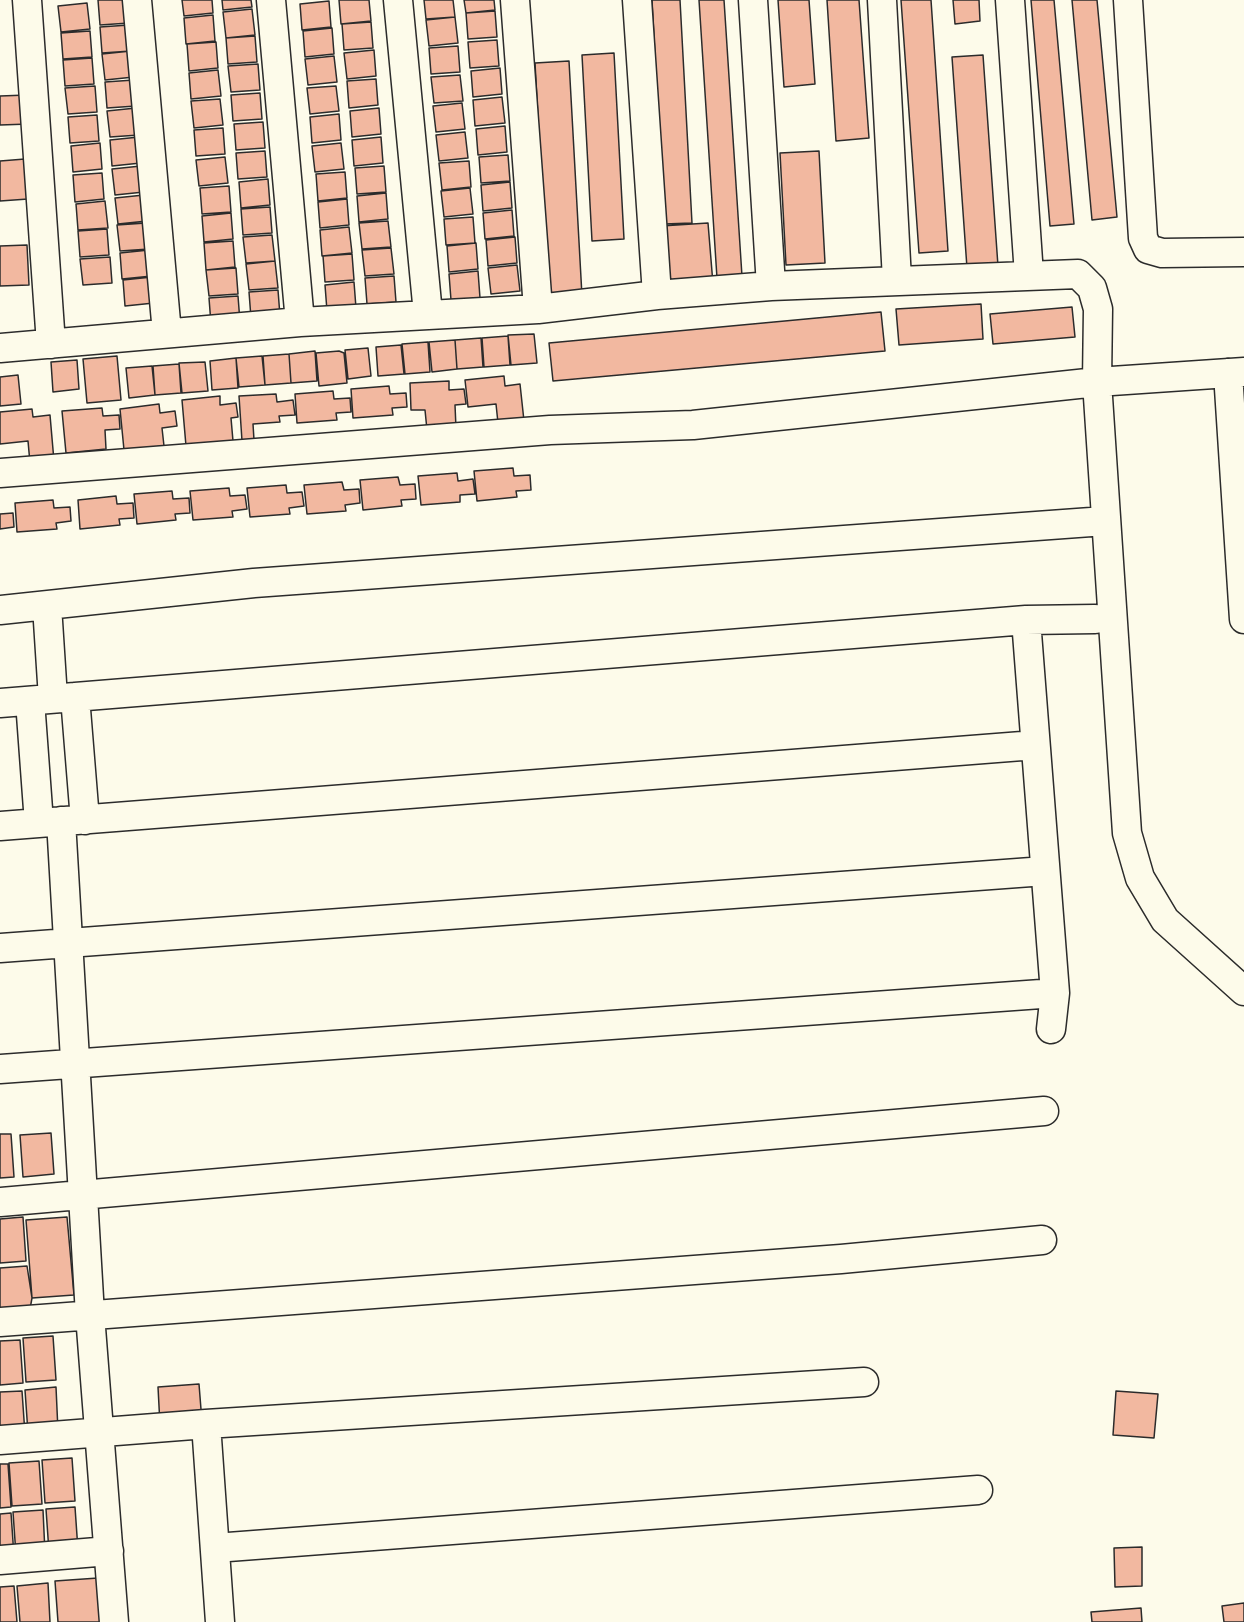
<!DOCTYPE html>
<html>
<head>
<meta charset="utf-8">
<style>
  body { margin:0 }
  canvas { display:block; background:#fdfbea }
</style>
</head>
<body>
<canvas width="1244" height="1622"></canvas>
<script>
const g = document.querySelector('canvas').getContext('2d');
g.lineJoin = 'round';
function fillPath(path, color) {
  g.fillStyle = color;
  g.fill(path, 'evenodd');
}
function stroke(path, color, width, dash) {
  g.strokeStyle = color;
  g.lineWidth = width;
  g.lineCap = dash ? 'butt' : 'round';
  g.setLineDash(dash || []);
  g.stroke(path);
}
const building = new Path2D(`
  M98,0H127L129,23L100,25Z
  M182,0H212L213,13L184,16Z
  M222,0H251L252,7L223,10Z
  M339,0H369L371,21L341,24Z
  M424,0H453L455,17L426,19Z
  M464,0H494L495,10L466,13Z
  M652,0H680L692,223L664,224Z
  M699,0H724L742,276L717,278Z
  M778,0H809L815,84L784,87Z
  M827,0H859L869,138L836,141Z
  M901,0H931L948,251L919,253Z
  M953,0H979L980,21L955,24Z
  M1031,0H1054L1074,224L1050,226Z
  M1072,0H1097L1117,217L1092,220Z
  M329,1L331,27L302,30L300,4Z
  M87,3L90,29L61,32L58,6Z
  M252,9L255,35L226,38L223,12Z
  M495,11L497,37L468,39L466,13Z
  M213,15L215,41L186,44L184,18Z
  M455,17L458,43L429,46L426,20Z
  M371,22L373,48L344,50L342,24Z
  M129,25L131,51L102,53L100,27Z
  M332,28L334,54L305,57L303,31Z
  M90,31L92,57L63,59L61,33Z
  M255,36L257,62L228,64L226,38Z
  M497,40L499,66L470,68L468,42Z
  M216,42L218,68L189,71L187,44Z
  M458,46L460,72L431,74L429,48Z
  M374,50L376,76L347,79L344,53Z
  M131,51L134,77L105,80L102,54Z
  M614,53L624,239L592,241L582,55Z
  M983,55L998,266L967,268L952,57Z
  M334,56L337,82L308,85L305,59Z
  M92,58L94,84L65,86L63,60Z
  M569,61L582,296L548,299L535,63Z
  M258,64L260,90L231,92L228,66Z
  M500,68L502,94L473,97L471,71Z
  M218,70L221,96L191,99L189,73Z
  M460,75L463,101L434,103L431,77Z
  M376,79L378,105L349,108L347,81Z
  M134,80L136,106L107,108L105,82Z
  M95,86L97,112L68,114L65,88Z
  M336,86L339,111L310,114L307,88Z
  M260,93L262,119L233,121L231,95Z
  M27,95L29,124L0,125V96Z
  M502,97L505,123L475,126L473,100Z
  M220,99L223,125L194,128L191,101Z
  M462,103L465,129L436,132L433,106Z
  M136,108L139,135L110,137L107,111Z
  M379,108L381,134L352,137L350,111Z
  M339,114L341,140L312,143L310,117Z
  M97,115L99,141L70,143L68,117Z
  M263,122L265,148L236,150L234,124Z
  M505,126L507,152L478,155L476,129Z
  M223,128L225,154L196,156L194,130Z
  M465,132L468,158L439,161L436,135Z
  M139,137L141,163L112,166L110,140Z
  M381,137L383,163L354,166L352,140Z
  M100,143L102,169L73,172L71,146Z
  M341,143L344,169L315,172L312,146Z
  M265,151L267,177L238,179L236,153Z
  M819,151L825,263L786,265L780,153Z
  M508,155L510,181L481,183L479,157Z
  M225,157L228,183L199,186L196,160Z
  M25,159L28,199L0,201V161Z
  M469,161L471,187L442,190L439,163Z
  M141,166L144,192L115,195L112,169Z
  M384,166L386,192L357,194L355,168Z
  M345,172L347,198L318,201L316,174Z
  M102,173L104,199L75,202L73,175Z
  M268,179L270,205L241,208L239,182Z
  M510,182L512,208L483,211L481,185Z
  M229,186L231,212L202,214L200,188Z
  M470,188L473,214L444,217L441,191Z
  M386,193L388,219L359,222L357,196Z
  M144,195L147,221L118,224L115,198Z
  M347,199L349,225L320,228L318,202Z
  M105,201L108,228L78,230L76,204Z
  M270,207L272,233L243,235L241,209Z
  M512,210L514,236L485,239L483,213Z
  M231,213L233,239L204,242L202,216Z
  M473,217L475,243L446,245L444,219Z
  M388,221L391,247L362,249L359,223Z
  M146,223L149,249L120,251L117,225Z
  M708,223L713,284L665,287L661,226Z
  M349,227L352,253L322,256L320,230Z
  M107,229L109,255L80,257L78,231Z
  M272,235L275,261L246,263L243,237Z
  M515,237L517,263L488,266L486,240Z
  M233,241L235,267L206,270L204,243Z
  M476,243L478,269L449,272L447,246Z
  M27,245L29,285L0,286V246Z
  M391,248L394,274L365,276L362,250Z
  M149,250L152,276L122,279L120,253Z
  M352,254L354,280L325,282L323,256Z
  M110,257L112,283L83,285L80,259Z
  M275,261L278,288L249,290L246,264Z
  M517,265L520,291L491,294L488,268Z
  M236,268L238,294L209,296L206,270Z
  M478,271L480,298L451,300L449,274Z
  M394,276L396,302L367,304L365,278Z
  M152,277L154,303L125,306L123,280Z
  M354,282L356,308L327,311L325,285Z
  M278,290L280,316L251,318L249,292Z
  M238,296L240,322L211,324L209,298Z
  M981,304L983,339L899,345L896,309Z
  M1072,307L1075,337L993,344L990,314Z
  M881,312L885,351L553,381L549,343Z
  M534,334L537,363L511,365L508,335Z
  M508,336L510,365L484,367L482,338Z
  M481,338L483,367L457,369L455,340Z
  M455,340L457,369L432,372L429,342Z
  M428,342L430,372L405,374L402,344Z
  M401,345L404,374L378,376L376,347Z
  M368,348L371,376L348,379L345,350Z
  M315,351L317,381L291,383L289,354Z
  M339,351L344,353L347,383L319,386L316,353Z
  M289,354L291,383L265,385L263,356Z
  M117,356L121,400L87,403L83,359Z
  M262,356L265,385L239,387L236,358Z
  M236,358L238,388L212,390L210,361Z
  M77,360L79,389L53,392L51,362Z
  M205,362L208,391L182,393L179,363Z
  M179,364L181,393L155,395L153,366Z
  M152,366L155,395L129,398L126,368Z
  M18,375L21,404L0,406V377Z
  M504,376L505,386L520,384L524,421L498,423L496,404L468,407L465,380Z
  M449,381V390L464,389L466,404L455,405L456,428L427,430L425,410H411L410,383Z
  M389,386L390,394L406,393L407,407L392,408L393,415L353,418L351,389Z
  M333,391L334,399L350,398L351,412L336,413L337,420L297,423L295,394Z
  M276,394L277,402L293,400L295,415L279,416L280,422L253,424L254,440L242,441L239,396Z
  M220,396V405L236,403L238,417L231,418L233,441L186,446L182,400Z
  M159,404L160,413L175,411L177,426L162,428L164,446L124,450L120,409Z
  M102,408L103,416L119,415L120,429L105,430L106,449L66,453L62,411Z
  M32,409L33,417L50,415L54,461L30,463L28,441L0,444V412Z
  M513,468L514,476L530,475L531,490L516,491L517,497L477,501L474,471Z
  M457,473L458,481L473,479L475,494L460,495V502L421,505L418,476Z
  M398,477L400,485L415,484L416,499L401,500L402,506L363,510L360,480Z
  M342,482L344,490L359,489L360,503L345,505L346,511L307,514L304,485Z
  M286,485L287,493L302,492L304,506L289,508L290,514L250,517L247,488Z
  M229,488L230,496L245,495L247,509L232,511L233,517L193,520L190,491Z
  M172,491L173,499L189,498L190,513L175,514L176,520L137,524L134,494Z
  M116,496L117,504L133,503L134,518L119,519L120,525L80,529L78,500Z
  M53,500L54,508L70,507L71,521L56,523L57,529L17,532L15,503Z
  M13,513L14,527L0,529V514Z
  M51,1133L54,1174L23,1177L20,1135Z
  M0,1134H11L14,1177L0,1178Z
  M23,1217L26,1261L0,1263V1219Z
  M67,1217L74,1295L32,1298L26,1220Z
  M27,1266L32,1298L30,1309L0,1311V1268Z
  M53,1336L56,1380L26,1382L23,1338Z
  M20,1340L23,1383L0,1385V1341Z
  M199,1384L202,1422L160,1425L158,1387Z
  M56,1387L58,1431L28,1433L25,1390Z
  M22,1391L25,1434L0,1436V1392Z
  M1116,1391L1158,1394L1154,1438L1113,1435Z
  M72,1458L75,1501L45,1503L42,1460Z
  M39,1461L42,1504L12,1506L9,1463Z
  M0,1464H8L11,1507L0,1508Z
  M75,1507L78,1550L49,1552L46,1509Z
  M43,1510L45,1553L16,1555L13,1512Z
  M11,1513L14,1556L0,1557V1514Z
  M1142,1547V1586L1115,1587L1114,1548Z
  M98,1578L101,1622H58L55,1581Z
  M48,1583L50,1622H20L17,1586Z
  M14,1586L17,1622H0V1587Z
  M1244,1603V1622H1224L1222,1606Z
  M1141,1608L1142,1622H1092L1091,1612Z`);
const minor = new Path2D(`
  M27,0L51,344
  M137,0L167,333
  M271,0L300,322
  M398,0L428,314
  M515,0L538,309
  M637,0L657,295
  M753,0L771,286
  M882,0L897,280
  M1010,0L1029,275
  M1128,0L1143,238L1148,249L1162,253L1244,252
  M0,348L300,322L538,309L657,295L771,286L1078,274L1092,288L1098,309L1097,382L1127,833L1140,878L1165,920L1244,991
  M1228,373L1244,619
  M0,473L550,430L693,425L1097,382L1244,372
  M47,606L53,698
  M0,610L254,583L1105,521
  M1026,620L1055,993L1051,1029
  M75,697L85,820
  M30,701L39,823
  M0,703L1026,620L1095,619
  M61,821L90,1315L114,1622
  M0,826L1035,745
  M0,948L1045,871
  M0,1069L1055,993
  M0,1202L1044,1111
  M0,1322L841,1259L1042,1240
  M206,1424L220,1622
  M0,1440L206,1424L864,1382
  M215,1548L978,1490
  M0,1560L109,1551`);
fillPath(building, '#f2b8a0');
stroke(building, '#2b2b2b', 1.5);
stroke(minor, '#2b2b2b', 31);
stroke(minor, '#fdfbea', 28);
</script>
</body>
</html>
